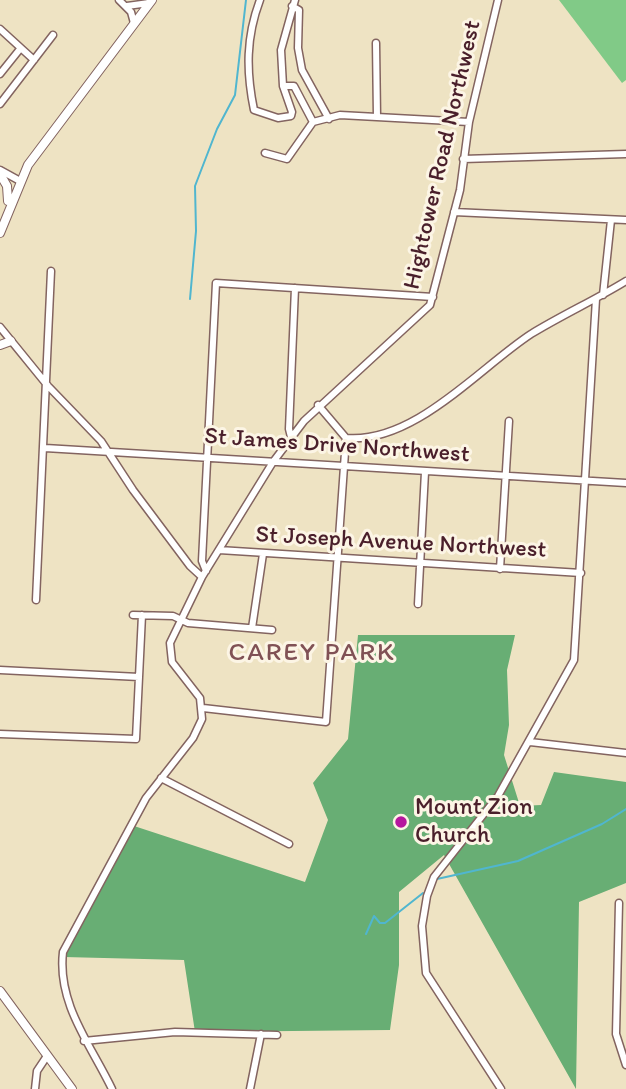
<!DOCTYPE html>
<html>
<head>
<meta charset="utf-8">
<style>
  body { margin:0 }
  canvas { display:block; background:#eee3c3 }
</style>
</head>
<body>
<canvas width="626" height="1089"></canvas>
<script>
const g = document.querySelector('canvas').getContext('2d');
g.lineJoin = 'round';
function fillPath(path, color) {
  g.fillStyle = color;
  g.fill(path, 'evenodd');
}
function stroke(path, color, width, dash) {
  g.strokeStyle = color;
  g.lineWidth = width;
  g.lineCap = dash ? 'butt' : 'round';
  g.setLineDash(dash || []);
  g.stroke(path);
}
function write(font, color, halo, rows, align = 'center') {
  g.font = font + ' Itim,sans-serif';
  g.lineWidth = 6;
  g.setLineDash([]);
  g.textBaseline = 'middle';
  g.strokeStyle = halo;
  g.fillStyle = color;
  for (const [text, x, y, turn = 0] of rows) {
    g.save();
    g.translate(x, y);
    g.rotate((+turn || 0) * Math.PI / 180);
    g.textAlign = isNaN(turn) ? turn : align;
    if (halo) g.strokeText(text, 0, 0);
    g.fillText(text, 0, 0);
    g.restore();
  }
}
const green = new Path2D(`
  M559,0H626V80L622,83Z`);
const forest = new Path2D(`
  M358,635H515L507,670L509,725L504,755L520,806L541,805L554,772L626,782V883L579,902L576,1089L444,855L399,892V965L390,1030L195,1032L184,960L64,957L131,825L305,882L328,820L313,783L348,739Z`);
const stream = new Path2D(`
  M190,299L196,231L195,186L217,129L235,95L246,0
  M437,879L518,861L602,824L626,809
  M366,934L374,916L380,923H385L423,893`);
const minor = new Path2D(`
  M119,0L131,12L134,23
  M260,0C246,37 246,71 254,110L278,118L291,116L292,112L283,86
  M295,0L281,50L283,86H294L313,122
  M127,6L149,3
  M292,6L299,10L298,48L302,70L329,119
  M0,29L34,60
  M376,43L377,117
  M0,74L20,49
  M0,104L53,35
  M265,153L287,159L313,122L340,115L469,122
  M463,159L626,154
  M0,170L20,181
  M454,212L626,220
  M603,295L611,220
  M0,327L48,386L101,441L133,490L190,566L202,577
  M318,405L346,438C414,444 479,368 531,334C562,315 595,300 626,281
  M291,437L289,429L295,288
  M45,448L626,483
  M219,550L581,573
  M500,569L509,421
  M206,571L202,561L216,283L433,297
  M36,600L51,271
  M418,604L425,472
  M133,615L173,616L188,623L272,630
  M252,628L263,554
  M0,670L139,677
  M203,708L326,722L346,438
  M0,734L136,739L142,615
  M530,742L626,753
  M161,778L289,844
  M619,903L616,1034L626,1065
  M84,1041L175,1032L277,1035
  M35,1089L37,1071L47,1056
  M112,1089C91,1045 57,1004 63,952L146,798L193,738L202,719L200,698L172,662L170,643L202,577L273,462L304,421L430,305L460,190L469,122L498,0
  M250,1089L261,1034
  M501,1089L426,973L422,926L427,896L434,877L498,796L574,660L596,299`);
const major = new Path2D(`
  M0,174L7,186L8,201
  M0,233L28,165L152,0
  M0,345L11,341
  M0,991L72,1089`);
const markers = [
  [401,822,7,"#b5179e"]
];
const streetNames = [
  ["Hightower Road Northwest",443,155,-77],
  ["St James Drive Northwest",337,446,4],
  ["St Joseph Avenue Northwest",401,543,3]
];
const poiNames = [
  ["Mount Zion",415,808],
  ["Church",415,836]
];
const neighbourhoodNames = [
  ["CAREY PARK",312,653]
];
fillPath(green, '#81ca87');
fillPath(forest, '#68ae74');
stroke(stream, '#50b6cf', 2);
stroke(minor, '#836460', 9);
stroke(major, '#836460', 10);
stroke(minor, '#fff', 6);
stroke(major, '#fff', 8);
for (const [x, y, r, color] of markers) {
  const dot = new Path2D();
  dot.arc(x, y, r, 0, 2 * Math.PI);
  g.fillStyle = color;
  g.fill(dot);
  stroke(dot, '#fcf5e5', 2.5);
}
write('24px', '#4a1f2b', '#fcf5e5', streetNames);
write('24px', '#4a1f2b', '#fcf5e5', poiNames, 'left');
g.letterSpacing = '2px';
write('26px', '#805155', '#fcf5e5', neighbourhoodNames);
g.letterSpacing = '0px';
</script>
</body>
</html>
